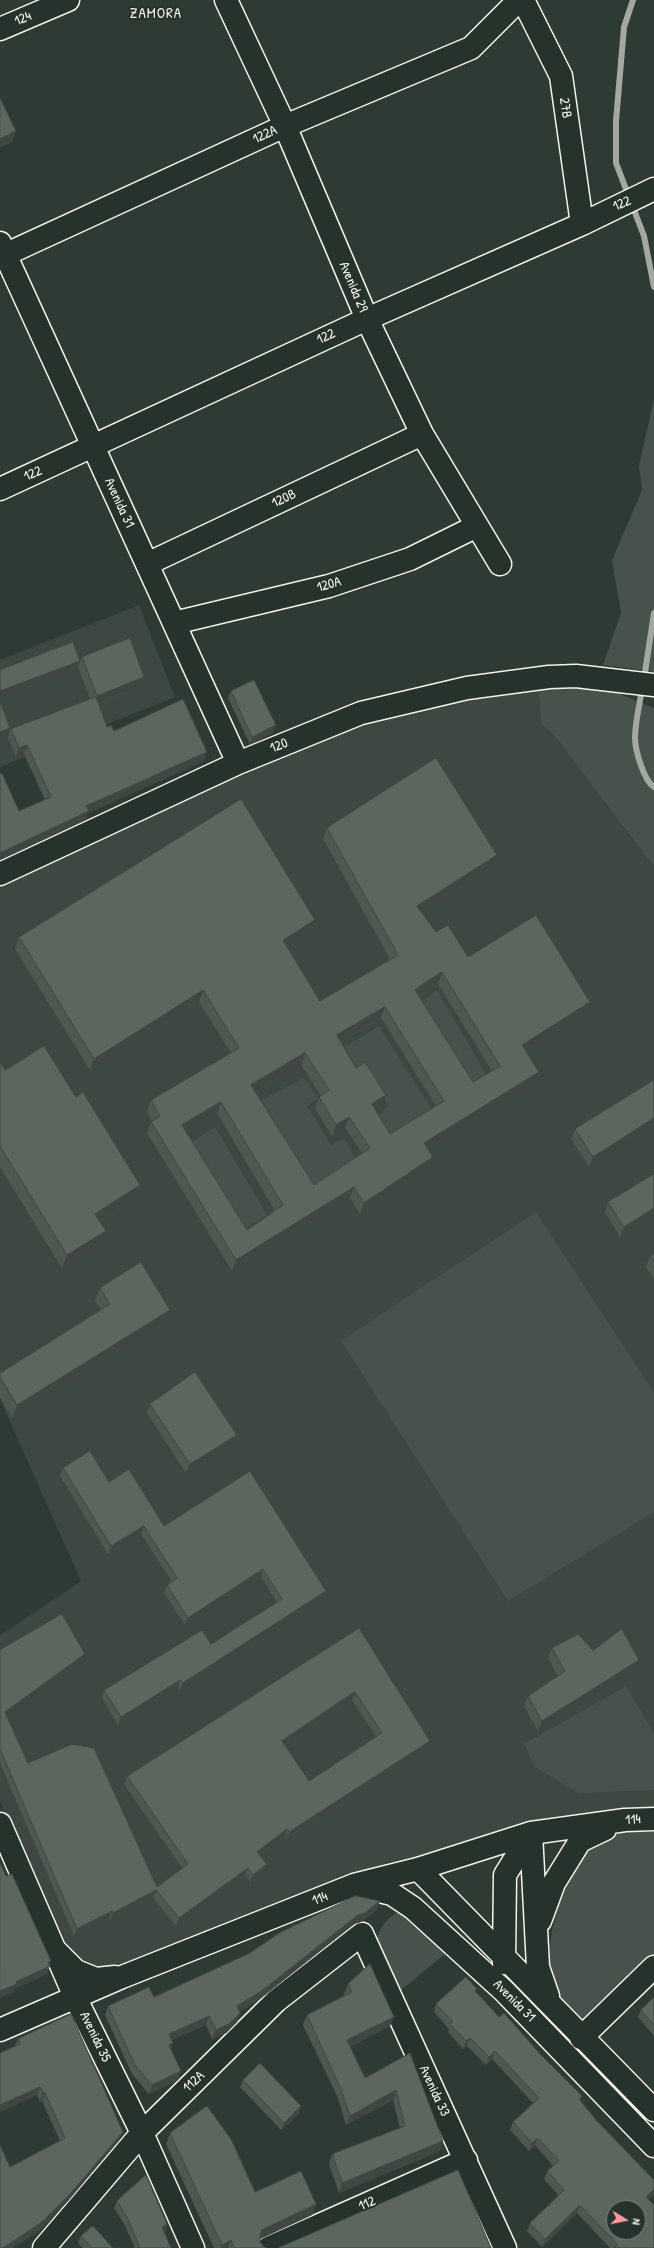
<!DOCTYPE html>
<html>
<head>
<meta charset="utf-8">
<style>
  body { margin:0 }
  #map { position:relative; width:654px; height:2248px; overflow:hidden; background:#2e3b34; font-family:"Patrick Hand",sans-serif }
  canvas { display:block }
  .north { position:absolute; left:606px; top:2200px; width:40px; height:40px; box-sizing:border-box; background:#26332d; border:1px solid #787f78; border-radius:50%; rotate:100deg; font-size:11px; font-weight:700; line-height:16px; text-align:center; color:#f4f1e8 }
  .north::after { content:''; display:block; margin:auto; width:14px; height:18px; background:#ff9aa2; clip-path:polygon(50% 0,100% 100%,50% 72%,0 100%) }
</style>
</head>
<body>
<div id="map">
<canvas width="654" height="2248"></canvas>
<div class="north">N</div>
</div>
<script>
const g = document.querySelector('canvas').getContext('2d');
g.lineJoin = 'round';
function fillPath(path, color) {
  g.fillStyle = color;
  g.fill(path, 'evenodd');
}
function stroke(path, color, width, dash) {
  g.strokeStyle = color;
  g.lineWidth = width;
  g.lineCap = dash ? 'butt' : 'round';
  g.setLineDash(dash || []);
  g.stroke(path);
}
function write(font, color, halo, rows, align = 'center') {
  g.font = font + ' "Patrick Hand",sans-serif';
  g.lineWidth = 4;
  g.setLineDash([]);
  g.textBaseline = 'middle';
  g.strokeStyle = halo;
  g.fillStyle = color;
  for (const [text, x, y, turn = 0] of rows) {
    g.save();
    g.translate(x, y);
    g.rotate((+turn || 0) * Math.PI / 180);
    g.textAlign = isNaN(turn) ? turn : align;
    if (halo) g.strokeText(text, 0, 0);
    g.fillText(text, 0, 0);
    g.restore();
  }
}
const built = new Path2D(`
  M139,605L175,697L0,767V660Z
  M576,676L541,724L554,735L654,867V1823L531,1833L388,1862L75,1997L0,1801V1635L81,1581L0,1399V877L361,713Z`);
const green = new Path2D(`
  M654,399V672L603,665L621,613L612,560L642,490L639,466Z
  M576,676L654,708V867L554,735L541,724L539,689Z
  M437,990L487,1076L472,1085L419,1003Z
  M379,1026L432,1110L389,1137L377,1117L388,1106L365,1067L355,1073L341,1049Z
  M304,1078L318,1098L307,1106L331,1145L344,1138L356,1159L313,1186L258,1102Z
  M215,1127L267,1215L245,1229L190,1143Z
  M536,1212L654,1393V1512L508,1601L341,1341Z
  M626,1686L654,1733V1790L578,1793L535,1767L524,1744Z
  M623,1831L654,1832V1955L585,2022C577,2015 563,2006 558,1997C537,1958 559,1879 591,1849C599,1842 613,1837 623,1831Z
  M397,1913L410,1915L446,1953L400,1991C395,1981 379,1956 377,1946C375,1932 386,1919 397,1913Z`);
const stream = new Path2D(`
  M633,0L624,27L616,121V163L644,236L654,287
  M644,679L654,613
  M642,688C640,704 635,722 635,738C635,750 644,781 654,787`);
const minor = new Path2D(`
  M226,0L285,126L367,319L422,434L500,564
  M523,0L561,76L582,224
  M0,29L68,0
  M0,243L238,763
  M0,257L285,126L471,48L519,0
  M0,489L367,319L582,224L654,189
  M147,564L422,434
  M174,623L329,586L410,559L477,526
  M0,874L238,763L361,713L467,688L549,677L576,676L654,685
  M0,1824L75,1997L142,2133L193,2248
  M581,2038L654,1967
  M44,2248L142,2133L276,2001L362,1934L505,2248
  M268,2248L466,2160`);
const major = new Path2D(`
  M531,1833L538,1967L548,1996
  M418,1869L654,2110
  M358,1886L392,1894L413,1908L504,1991L654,2146
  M540,1921L554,1883L580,1841L605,1829
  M55,1950L76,1971L96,1979L115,1977
  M504,1963L505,1875L531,1833
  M0,2030L122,1977L354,1885L418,1869L531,1833L625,1820L654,1819`);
const wall = new Path2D(`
  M82,657L144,677L140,687L99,704L107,727L114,731L204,761L88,813L85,820L0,860V774L19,811L45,800L24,754L16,757L8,738L11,729L90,699L78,667Z
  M231,691L273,733L250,744L228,698Z
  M327,828L493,867L421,912L436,932L468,957L586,1014L526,1051L539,1072L534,1083L428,1149L433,1157L429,1168L360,1214L350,1198L232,1271L147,1133L151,1122L152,1121L147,1111L151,1100L231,1053L199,1002L90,1070L15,949L19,937L315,920L311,931L287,947L320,1001L390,959L323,839ZM438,984L492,1071L473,1082L419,996ZM381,1018L436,1106L390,1134L375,1111L382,1107L356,1068L341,1042ZM301,1065L321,1096L319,1097L315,1108L332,1136L345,1128L362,1153L314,1185L255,1092ZM217,1113L275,1211L247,1230L186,1131Z
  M0,1062L5,1070L76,1097L140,1185L136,1198L100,1221L101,1244L62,1268L0,1167Z
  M654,1080L589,1167L571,1139L575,1129Z
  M654,1174V1216L620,1237L605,1212L608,1202Z
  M654,1254V1279L646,1267L650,1256Z
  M100,1288L165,1323L12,1418L0,1398V1373L101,1310L95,1301Z
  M150,1404L233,1444L186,1473L147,1413Z
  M63,1468L109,1482L164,1526L326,1591L323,1599L180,1691L178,1688L118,1725L102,1698L104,1690L211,1644L277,1602L261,1577L185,1625L164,1593L167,1585L172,1582L141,1534L108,1554L60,1476Z
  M359,1628L428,1749L286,1839L285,1837L260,1855L264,1872L250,1882L245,1875L176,1926L153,1898L110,1921L109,1918L74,1936L0,1763V1650L82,1661L6,1717L28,1763L157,1887L182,1868L124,1784L127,1776ZM352,1700L376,1736L309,1781L285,1745Z
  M552,1648L635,1670L538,1731L524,1706L528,1696L558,1676L548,1658Z
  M377,1910L361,1922L354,1924L260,1999L239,2012L237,2022L226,2033L212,2039L206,2025L171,2040L173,2043L171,2049L178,2080L149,2094L132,2074L105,2015L108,2006L154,1997Z
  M348,1984L390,2026L350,2047L365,2078L410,2053L440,2151L339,2193L329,2164L332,2154L400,2128L393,2100L346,2125L338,2098L303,2025L307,2015L345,1995L344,1994Z
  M476,1992L499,2017L541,2055L582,2096L580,2100L649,2199L654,2248H610L577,2213L542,2247L527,2231L530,2223L559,2196L544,2179L547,2171L553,2166L535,2145L529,2151L510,2130L513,2122L533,2103L492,2059L486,2065L467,2046L463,2049L448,2032L449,2029L434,2012L436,2004Z
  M654,1997V2036L638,2017L641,2010Z
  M18,2039L119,2140L68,2201L39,2231L10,2167L60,2141L42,2101L40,2102L37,2095L0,2112V2053L15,2046Z
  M243,2080L299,2114L281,2130L240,2087Z
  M170,2133L255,2192L316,2204L312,2215L260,2239V2242L264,2247L267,2248H214L166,2144Z
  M117,2201L167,2224L165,2231L164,2232L171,2248H135L124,2224L114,2208Z
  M81,2236L113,2248H83L78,2243Z`);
const shadedWall = new Path2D(`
  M16,131L12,142L0,148V139Z
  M80,661L77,668L0,697V691Z
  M144,677L140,687L93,706L97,696Z
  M276,725L273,733L250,744L252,737Z
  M10,728L6,738L0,741V732Z
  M27,745L24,754L16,757L19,748Z
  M207,752L204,761L88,813L85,820L0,860V853L86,806Z
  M497,855L493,867L413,917L417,906Z
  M315,920L311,931L279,952L283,940Z
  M442,972L438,984L411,1001L415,990Z
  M203,990L199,1002L90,1070L94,1059Z
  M590,1002L586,1014L518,1056L522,1045Z
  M385,1007L381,1018L333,1046L337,1035Z
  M305,1053L301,1065L246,1097L251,1085Z
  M539,1072L534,1083L420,1154L424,1143Z
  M386,1095L382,1107L367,1116L372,1104Z
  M221,1102L217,1113L178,1136L182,1125Z
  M349,1117L345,1128L332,1136L336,1125Z
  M654,1118V1126L589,1167L593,1157Z
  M433,1157L429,1168L360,1214L364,1203Z
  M140,1185L136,1198L90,1227L95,1214Z
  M354,1187L350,1198L232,1271L236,1260Z
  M654,1208V1216L620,1237L624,1227Z
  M106,1231L101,1244L62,1268L67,1255Z
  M170,1310L165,1323L12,1418L17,1405Z
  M237,1435L233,1444L186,1473L190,1464Z
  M144,1526L141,1534L108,1554L111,1546Z
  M263,1569L261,1577L185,1625L188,1618Z
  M326,1591L323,1599L180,1691L183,1683Z
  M85,1654L82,1661L2,1720L5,1712Z
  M639,1660L635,1670L538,1731L542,1721Z
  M180,1680L178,1688L118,1725L121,1717Z
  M355,1692L352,1700L280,1748L282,1741Z
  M430,1741L428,1749L286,1839L289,1832Z
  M287,1829L285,1837L254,1859L257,1852Z
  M267,1864L264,1872L250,1882L253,1875Z
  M248,1868L245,1875L176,1926L179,1918Z
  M156,1890L153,1898L110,1921L113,1913Z
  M380,1901L377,1910L361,1922L354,1924L260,1999L234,2015L237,2006L358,1915Z
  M112,1911L109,1918L74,1936L77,1929Z
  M51,1961L47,1974L15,1989L14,1992L0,1998V1991L16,1982Z
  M240,2013L237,2022L226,2033L212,2039L216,2030Z
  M209,2016L206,2025L165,2043L169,2034Z
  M394,2017L390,2026L343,2050L347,2040Z
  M470,2038L467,2046L463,2049L466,2041Z
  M173,2043L169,2052V2045Z
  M495,2051L492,2059L486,2065L489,2057Z
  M181,2071L178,2080L149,2094L152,2085Z
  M40,2087L37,2095L0,2112V2105Z
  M396,2090L393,2100L346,2125L350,2116Z
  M43,2093H45L42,2101L40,2102Z
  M301,2106L299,2114L281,2130L284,2123Z
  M123,2132L119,2140L68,2201L39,2231L13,2248H3Z
  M538,2138L535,2145L529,2151L532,2143Z
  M443,2141L440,2151L339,2193L342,2183Z
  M654,2189V2195L643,2205L646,2197Z
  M316,2204L312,2215L258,2240L256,2246L262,2230Z
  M580,2205L577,2213L542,2247L545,2239Z
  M167,2224L165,2231L159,2234L162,2227Z
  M231,2240L228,2248H220L222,2245Z`);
const building = new Path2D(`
  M0,98L16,131L0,139Z
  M130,638L144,677L97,696L82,657Z
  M73,642L80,661L0,691V670Z
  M254,680L276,725L252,737L231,691Z
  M96,697L107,727L111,725L114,731L183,699L207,752L86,806L89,811L0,853V774L2,773L19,811L51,797L27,745L19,748L11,729Z
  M0,701L10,728L0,732Z
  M436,758L497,855L417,906L436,932L448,925L468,957L536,915L590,1002L522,1045L539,1072L424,1143L433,1157L364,1203L354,1187L236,1260L151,1122L160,1116L151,1100L239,1048L203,990L94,1059L19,937L241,799L315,920L283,940L320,1001L398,955L327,828ZM442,972L500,1066L473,1082L415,990ZM385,1007L444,1101L390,1134L372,1104L386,1095L365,1062L356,1068L337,1035ZM305,1053L329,1090L319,1097L336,1125L349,1117L370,1148L314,1185L251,1085ZM221,1102L283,1205L247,1230L182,1125Z
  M44,1046L76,1097L83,1092L140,1185L95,1214L106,1231L67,1255L0,1146V1062L5,1070Z
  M654,1080V1118L593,1157L575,1129Z
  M654,1174V1208L624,1227L608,1202Z
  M654,1254V1262L650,1256Z
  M141,1262L170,1310L17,1405L0,1377V1373L110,1304L100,1288Z
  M195,1372L237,1435L190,1464L150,1404Z
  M90,1451L109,1482L129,1469L164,1526L250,1471L326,1591L183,1683L180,1680L121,1717L104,1690L202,1630L211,1644L282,1599L263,1569L188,1618L167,1585L177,1578L144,1526L111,1546L63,1468Z
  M62,1614L85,1654L5,1712L28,1763L72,1744L94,1748L157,1887L188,1864L127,1776L359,1628L430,1741L289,1832L287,1829L257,1852L267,1864L253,1875L248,1868L179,1918L156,1890L113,1913L112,1911L77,1929L0,1749V1650ZM355,1692L382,1733L309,1781L282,1741Z
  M622,1629L639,1660L542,1721L528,1696L565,1671L552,1648L578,1634L593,1650Z
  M0,1863L6,1876L12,1874L51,1961L48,1963L50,1966L16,1982L17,1984L0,1991Z
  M356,1896L380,1901L365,1913L358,1915L263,1990L237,2006L240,2013L229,2024L216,2030L209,2016L169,2034L173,2043L169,2045L181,2071L152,2085L135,2065L108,2006L149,1987L154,1997L250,1953L279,1933Z
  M370,1964L394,2017L347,2040L365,2078L410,2053L443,2141L342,2183L332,2154L405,2126L396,2090L350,2116L341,2089L307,2015L352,1992L348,1984Z
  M466,1977L477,1989L475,1991L499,2017L504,2013L541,2055L582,2096L579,2099L598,2122L654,2180V2189L646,2197L654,2205V2248H614L618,2245L580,2205L545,2239L530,2223L564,2190L547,2171L559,2161L538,2138L532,2143L513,2122L539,2098L495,2051L489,2057L470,2038L466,2041L450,2024L453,2022L436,2004ZM614,2208H638V2232H614Z
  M654,1997V2025L641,2010Z
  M71,2014L123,2132L71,2193L42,2222L3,2248H0V2145L10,2167L65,2138L45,2093H43L40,2087L0,2105V2053L20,2044L18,2039Z
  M260,2063L301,2106L284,2123L243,2080Z
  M207,2106L231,2139L255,2192L301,2171L316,2204L262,2230L260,2235V2242L264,2247L267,2248H234L231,2240L222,2245L170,2133Z
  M458,2170L491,2248H278Z
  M146,2175L167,2224L162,2227L171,2248H140L127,2217L117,2201Z
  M93,2226L113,2248H92L81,2236Z`);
const streetNames = [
  ["124",23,19,-23],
  ["27B",565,108,82],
  ["122A",265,135,-25],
  ["122",622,204,-24],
  ["Avenida 29",353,287,67],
  ["122",326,337,-25],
  ["122",33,474,-24],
  ["120B",284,499,-25],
  ["Avenida 31",119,503,65],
  ["120A",329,585,-16],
  ["120",279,746,-22],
  ["114",633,1820,-4],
  ["114",320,1899,-22],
  ["Avenida 31",514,2001,45],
  ["Avenida 35",95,2037,64],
  ["112A",194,2082,-44],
  ["Avenida 33",434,2091,65],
  ["112",367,2204,-24]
];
const neighbourhoodNames = [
  ["ZAMORA",156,14]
];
fillPath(built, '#3c4841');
fillPath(green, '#48524c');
stroke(stream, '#a4a8a0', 6);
stroke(minor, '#f4f1e8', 25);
stroke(major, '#f4f1e8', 25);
stroke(minor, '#26332d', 22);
stroke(major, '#26332d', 22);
fillPath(wall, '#4f5751');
fillPath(shadedWall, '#404742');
fillPath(building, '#5c655e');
stroke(building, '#404742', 1);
write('14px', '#f4f1e8', '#26332d', streetNames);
g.letterSpacing = '1px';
write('15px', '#f4f1e8', '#26332d', neighbourhoodNames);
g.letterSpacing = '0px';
</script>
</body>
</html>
